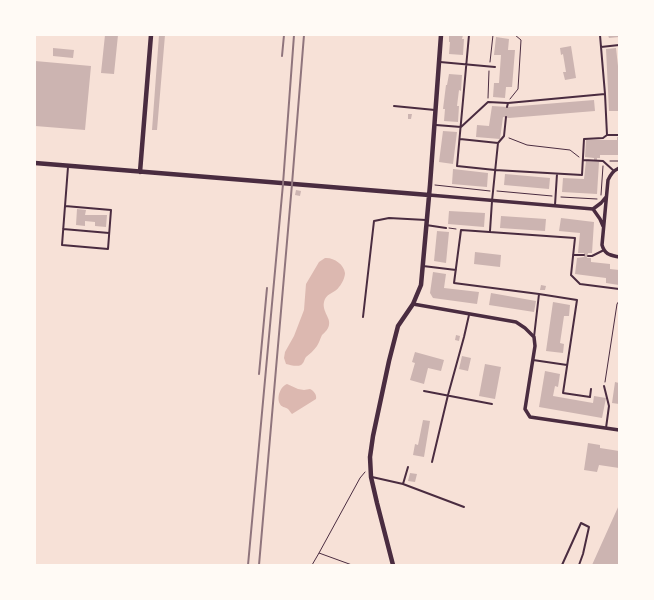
<!DOCTYPE html>
<html>
<head>
<meta charset="utf-8">
<style>
  body { margin:0 }
  #map { position:relative; width:654px; height:600px; overflow:hidden; background:#f7e1d7; font-family:Barlow,sans-serif }
  canvas { display:block }
  .frame { position:absolute; inset:0; border:36px solid #fffaf5; pointer-events:none }
</style>
</head>
<body>
<div id="map">
<canvas width="654" height="600"></canvas>
<div class="frame"></div>
</div>
<script>
const g = document.querySelector('canvas').getContext('2d');
g.lineJoin = 'round';
function fillPath(path, color) {
  g.fillStyle = color;
  g.fill(path, 'evenodd');
}
function stroke(path, color, width, dash) {
  g.strokeStyle = color;
  g.lineWidth = width;
  g.lineCap = dash ? 'butt' : 'round';
  g.setLineDash(dash || []);
  g.stroke(path);
}
const water = new Path2D(`
  M325,258C333,257 344,264 345,273C345,277 342,284 339,287C336,292 328,293 325,299C320,310 331,317 329,325C328,330 325,332 322,335C320,339 319,343 317,346C314,350 310,354 306,357C304,360 304,363 301,365C297,367 290,365 286,364L284,358L285,352L294,336L304,310L306,284L319,262Z
  M287,384L298,389L304,390L310,389C314,391 317,395 316,399L292,414C291,413 289,410 288,409C285,407 281,407 280,404C276,397 281,386 287,384Z`);
const building = new Path2D(`
  M105,35H118L114,74L101,73Z
  M159,35H165L157,130H152Z
  M449,35H463L462,39H464L463,55L449,54L450,42H449Z
  M608,35H619V37L609,38Z
  M496,37L509,39L508,50H515L512,87H506L505,98L493,97L494,83H499L501,55H494Z
  M571,46L576,78L565,80L563,72H566L563,54L561,55L560,48Z
  M53,48L74,50L73,58L53,56Z
  M616,48L619,75V111H609L606,49Z
  M35,61L91,66L85,130L35,126Z
  M449,74L462,75L461,91L459,90L457,106H459L458,122L444,121L445,109H443L446,85H447Z
  M594,100L595,111L509,118L503,117L500,139L476,137L477,125L489,126L492,106L508,107Z
  M408,114H412L411,119H408Z
  M443,131L457,132L453,164L439,162Z
  M617,137H619V155H600V158H597V160H594V158L585,157L586,140H617Z
  M586,161L599,162L597,194L562,192L563,178L584,179Z
  M453,169L488,173L487,187L452,184Z
  M505,174L550,178L549,189L504,185Z
  M296,190L301,191L300,196L295,195Z
  M77,209L86,210L85,215H107L106,227L95,226V222L85,221V226L76,225Z
  M449,211L485,213L484,227L448,224Z
  M501,216L546,219L545,231L500,228Z
  M561,218L594,222L592,253H588L587,258H591V262L610,264V269L619,270V285L606,283V278L575,274L577,258L584,257V253H578L580,233L559,231Z
  M437,231L449,232L446,263L434,261Z
  M475,252L501,255L500,267L474,264Z
  M433,272L446,274L444,288L479,292L477,304L433,298L430,293Z
  M541,285L546,286L545,290H540Z
  M491,293L536,301L534,312L489,305Z
  M553,302L570,305L569,316H564L560,343L564,344L563,353L546,351Z
  M456,335L460,336L459,341L455,340Z
  M415,352L444,360L441,371L428,368L424,384L410,380L415,363L412,362Z
  M462,356L471,358L468,371L459,369Z
  M485,364L501,367L495,399L479,396Z
  M545,371L560,374L558,387L555,386L553,396L593,403L594,396L606,398L602,418L539,407Z
  M615,382L619,383V404L612,403Z
  M423,420L430,421L424,457L413,455L415,444L418,445Z
  M588,443L600,445V448L619,451V468L599,465L597,472L584,470Z
  M410,473L417,474L415,482L408,481Z
  M619,505V565H592Z`);
const path = new Path2D(`
  M490,62L493,35
  M488,98L489,71
  M510,99L518,89L521,40L515,35
  M509,138L527,145L570,150L579,157
  M610,161H619
  M435,185L490,191
  M497,191L552,196
  M601,195L603,166
  M561,197L597,199
  M449,228L456,229
  M605,382L617,304L619,301
  M319,553L360,478L365,472
  M312,565L319,553L352,565`);
const service = new Path2D(`
  M469,35L457,166L495,170L582,175L584,139L603,138L607,135
  M600,35L601,47
  M440,62L495,67
  M605,94L607,135H619
  M394,106L435,110
  M507,107L508,103
  M436,125L461,127L488,102L508,103L605,94L601,47L619,45
  M460,139L498,143
  M583,160L603,161L614,171
  M555,205L557,174
  M65,206L111,210L108,249L62,245L68,167
  M426,225L446,228
  M63,229L109,233
  M490,231L492,201L498,143L504,136L506,117
  M573,255H584
  M588,256H592L604,250
  M423,266L456,270
  M539,294L577,300L563,393L590,397L591,389
  M363,317L374,221L389,218L426,220
  M534,337L539,294L454,283L461,230L575,238L571,275L580,284L619,289
  M533,360L567,365
  M604,386L609,406L606,428
  M424,391L492,404
  M432,462L448,395L464,337L469,315
  M372,477L403,484L464,507
  M403,484L408,467
  M562,565L581,523L589,527L583,554L579,565`);
const minor = new Path2D(`
  M619,168C613,171 611,174 608,180L602,245C605,255 610,255 619,257
  M429,195L593,209L601,203L606,197
  M593,209L600,219L603,226
  M413,304L516,322L525,328L534,337L535,346L525,409L530,417L619,430`);
const tertiary = new Path2D(`
  M35,163L429,195
  M140,172L151,35
  M393,565L377,503L371,477L370,457L373,436L389,361L398,326L413,304L421,285L430,185L441,35`);
const rail = new Path2D(`
  M282,56L284,35
  M259,374L267,288
  M248,565L283,184L294,35
  M259,565L292,184L304,35`);
fillPath(water, '#dcb8b0');
fillPath(building, '#ccb4b1');
stroke(path, '#4a2c40', 1);
stroke(service, '#4a2c40', 2);
stroke(minor, '#4a2c40', 3.5);
stroke(tertiary, '#4a2c40', 4.5);
stroke(rail, '#8f747c', 2);
</script>
</body>
</html>
